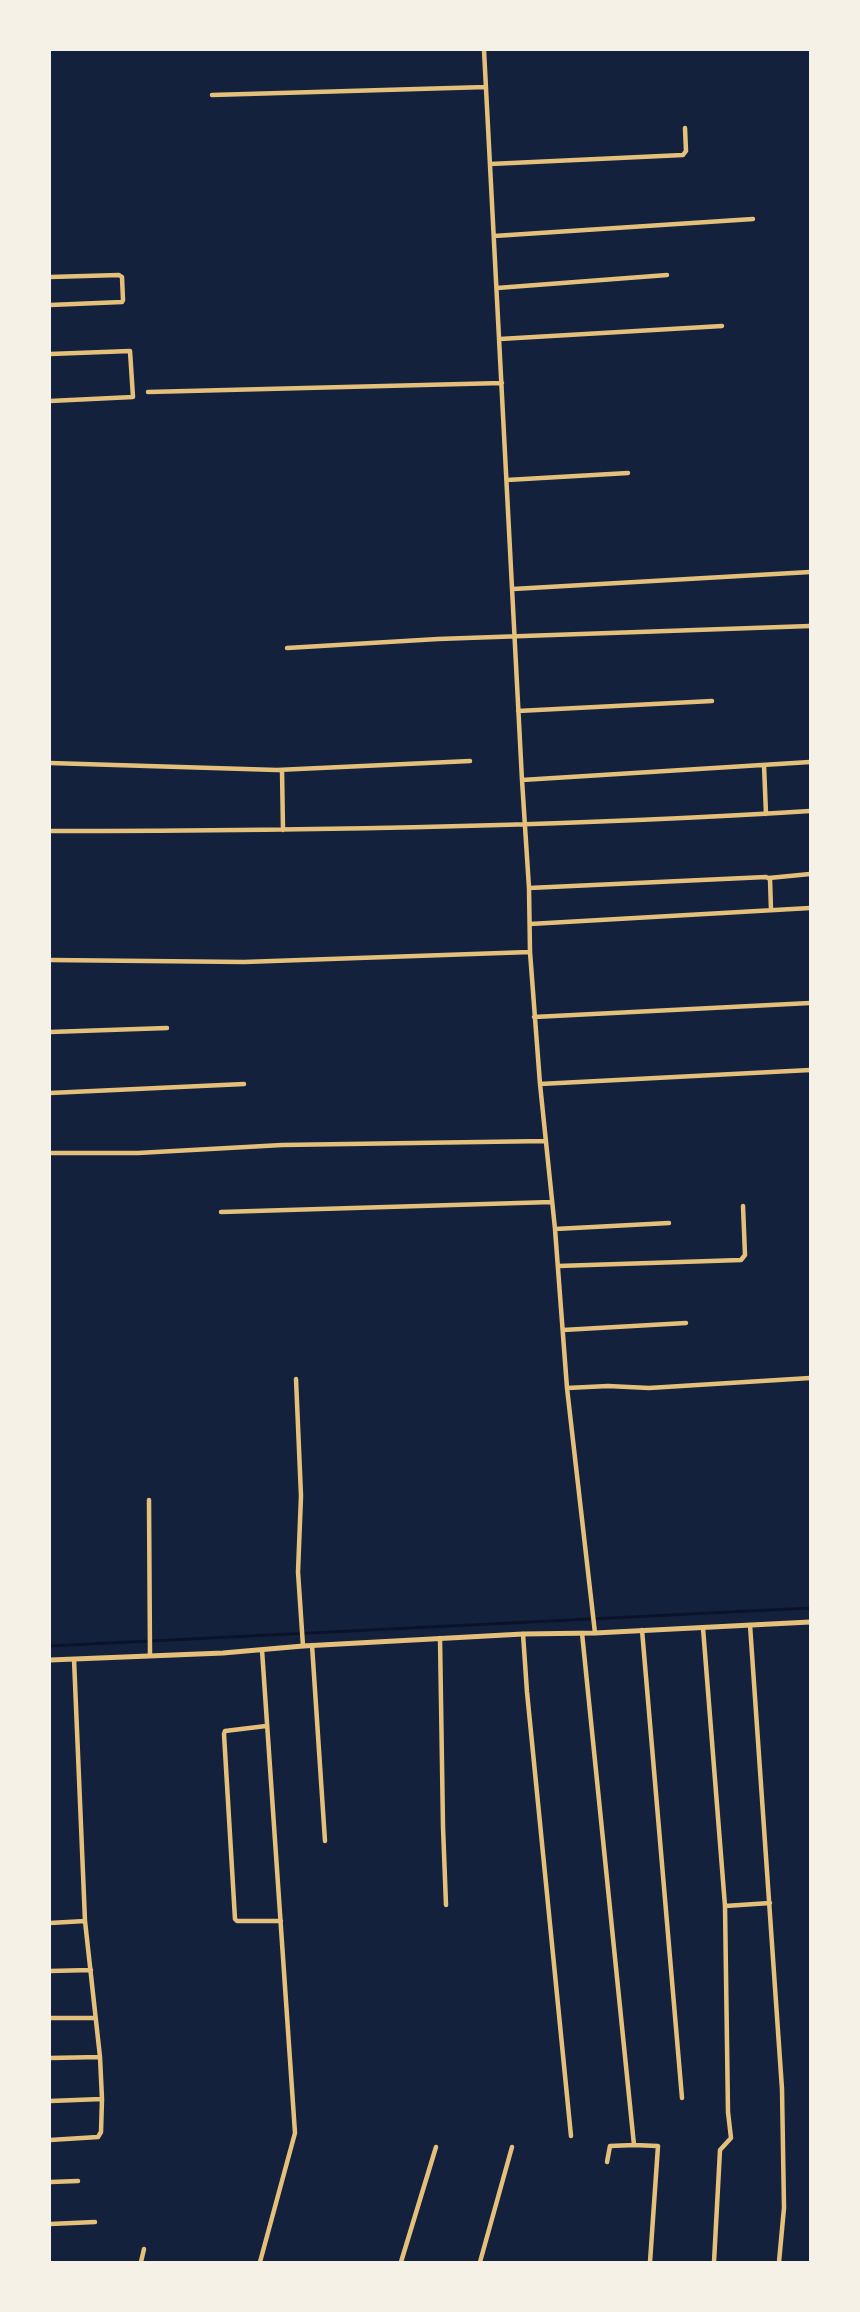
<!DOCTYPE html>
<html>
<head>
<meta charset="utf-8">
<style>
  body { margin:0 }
  #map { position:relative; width:860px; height:2312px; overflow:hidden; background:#14213d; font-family:"Space Grotesk",sans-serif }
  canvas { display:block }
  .frame { position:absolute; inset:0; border:51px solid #f6f1e7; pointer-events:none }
</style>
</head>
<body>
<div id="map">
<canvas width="860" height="2312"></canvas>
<div class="frame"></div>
</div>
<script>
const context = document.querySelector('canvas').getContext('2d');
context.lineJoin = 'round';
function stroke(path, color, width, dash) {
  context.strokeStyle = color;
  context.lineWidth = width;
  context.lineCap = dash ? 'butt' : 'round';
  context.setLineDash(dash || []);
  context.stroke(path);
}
stroke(new Path2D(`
  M 50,1646 L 810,1608`), '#0b132b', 3);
stroke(new Path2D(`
  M 484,50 L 522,780 L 529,888 L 530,952 L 540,1084 L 555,1229 L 567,1388 L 595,1633
  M 212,95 L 486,87
  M 490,164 L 683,155 L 686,151 L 685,128
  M 494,236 L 753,219
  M 50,277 L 119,275 L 122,277 L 123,300 L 122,302 L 50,305
  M 497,288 L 667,275
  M 500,339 L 722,326
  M 50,354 L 130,351 L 133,397 L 50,401
  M 148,392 L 502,383
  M 507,480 L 628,473
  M 513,589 L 810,572
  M 287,648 L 438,639 L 810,626
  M 518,711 L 712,701
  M 50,763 L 277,770 L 470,761
  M 764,765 L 766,814
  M 282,770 L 283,830
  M 522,780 L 810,762
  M 50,831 C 303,831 557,827 810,811
  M 769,878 L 810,874
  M 529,888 L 766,877 L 770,879 L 771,910
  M 530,924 L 810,908
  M 50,960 L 244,962 L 530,952
  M 534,1017 L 810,1003
  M 50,1032 L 167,1028
  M 540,1084 L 810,1070
  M 50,1093 L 244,1084
  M 50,1153 L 138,1153 L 282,1145 L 546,1141
  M 221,1212 L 552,1202
  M 555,1229 L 669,1223
  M 558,1266 L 741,1260 L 745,1255 L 743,1206
  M 563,1330 L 686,1323
  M 296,1379 L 301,1496 L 298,1572 L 303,1646
  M 567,1388 L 608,1386 L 649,1388 L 810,1378
  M 149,1500 L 150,1655
  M 750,1625 L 782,2089 L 784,2208 L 779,2262
  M 703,1628 L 725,1906 L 728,2112 L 731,2138 L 720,2150 L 714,2262
  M 642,1630 L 682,2098
  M 582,1633 L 634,2145 L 658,2146 L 650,2262
  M 523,1634 L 527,1692 L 571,2136
  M 440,1638 L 443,1827 L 446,1905
  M 312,1645 L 325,1841
  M 266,1726 L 225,1731 L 224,1734 L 235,1919 L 237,1921 L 281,1921
  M 725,1906 L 770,1903
  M 50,1923 L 85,1921
  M 50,1971 L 91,1970
  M 50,2018 L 95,2018
  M 50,2058 L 100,2057
  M 50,2101 L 102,2099
  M 50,2140 L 98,2137 L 101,2132 L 102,2099 L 100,2057 L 85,1921 L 74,1659
  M 607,2162 L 610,2146 L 634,2145
  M 50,2182 L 78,2181
  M 50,2224 L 95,2222
  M 141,2262 L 144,2249
  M 260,2262 L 295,2133 L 262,1650
  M 401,2262 L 436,2147
  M 480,2262 L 512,2147`), '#e5c07b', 4.5);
stroke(new Path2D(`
  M 50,1660 L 223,1653 L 303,1646 L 523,1634 L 595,1633 L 810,1622`), '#e5c07b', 5);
</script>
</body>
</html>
